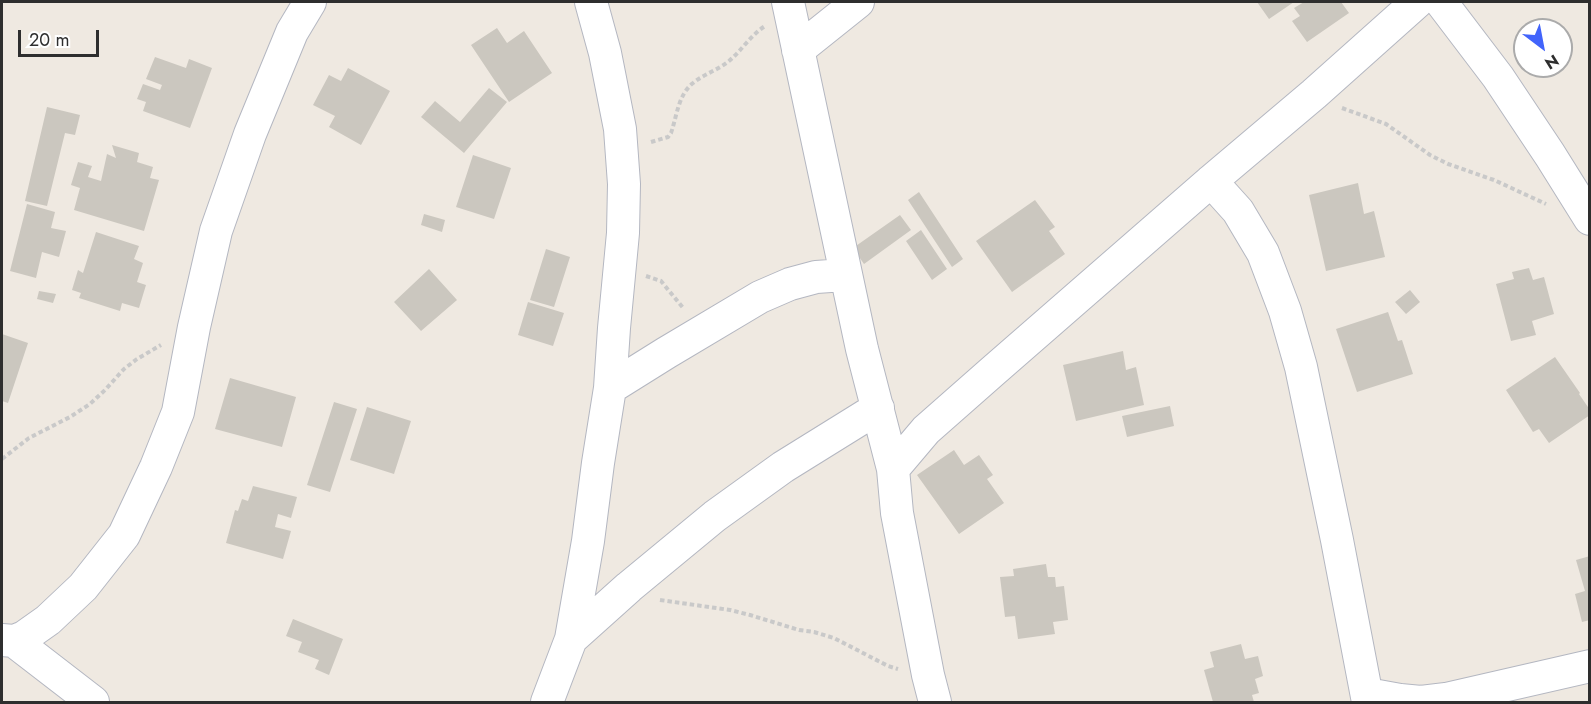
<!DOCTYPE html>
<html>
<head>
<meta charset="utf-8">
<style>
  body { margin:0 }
  #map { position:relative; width:1591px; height:704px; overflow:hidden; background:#efe9e1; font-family:Jost,sans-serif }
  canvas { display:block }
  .frame { position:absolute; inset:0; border:3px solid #2e2e2e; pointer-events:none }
  .north { position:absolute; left:1513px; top:18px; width:60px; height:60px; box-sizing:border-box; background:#fff; border:2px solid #ababab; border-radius:50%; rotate:148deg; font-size:16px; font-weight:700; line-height:24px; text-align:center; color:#2e2e2e }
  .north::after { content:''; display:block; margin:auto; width:21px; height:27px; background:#4264fb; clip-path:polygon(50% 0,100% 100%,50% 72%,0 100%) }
  .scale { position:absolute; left:18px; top:30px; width:81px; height:27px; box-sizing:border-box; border:3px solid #2e2e2e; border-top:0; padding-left:8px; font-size:18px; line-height:21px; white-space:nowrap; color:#2e2e2e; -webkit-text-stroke:4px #fff; paint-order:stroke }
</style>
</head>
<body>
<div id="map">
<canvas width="1591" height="704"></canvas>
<div class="frame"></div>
<div class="north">N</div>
<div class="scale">20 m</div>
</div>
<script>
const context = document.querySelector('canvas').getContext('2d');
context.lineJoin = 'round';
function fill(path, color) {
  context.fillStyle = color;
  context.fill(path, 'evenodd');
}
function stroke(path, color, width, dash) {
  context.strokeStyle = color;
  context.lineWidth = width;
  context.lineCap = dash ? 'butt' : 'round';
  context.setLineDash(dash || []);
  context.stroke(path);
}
fill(new Path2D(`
  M 1257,2 L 1294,2 L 1269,19 Z
  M 1304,2 L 1341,2 L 1349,13 L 1307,42 L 1292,21 L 1300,16 L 1294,8 Z
  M 497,28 L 507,43 L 524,31 L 552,73 L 509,102 L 471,45 Z
  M 155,57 L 186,68 L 189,59 L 212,68 L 190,128 L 143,111 L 146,102 L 137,99 L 143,84 L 160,90 L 162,85 L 146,79 Z
  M 348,68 L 390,91 L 361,145 L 329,127 L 335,116 L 313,105 L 329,75 L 341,81 Z
  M 489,88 L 507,102 L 464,153 L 421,117 L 435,101 L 460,122 Z
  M 47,107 L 80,115 L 75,135 L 65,133 L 47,206 L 25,201 Z
  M 112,145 L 139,153 L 137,162 L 153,167 L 150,178 L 159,180 L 144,231 L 74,210 L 80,188 L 71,185 L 78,162 L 92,166 L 88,177 L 101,181 L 107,154 L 116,158 Z
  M 473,155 L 511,168 L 494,219 L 456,207 Z
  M 1358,183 L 1364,214 L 1374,211 L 1385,257 L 1326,271 L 1309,195 Z
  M 919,192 L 963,259 L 952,267 L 908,200 Z
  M 1035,200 L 1055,227 L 1049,231 L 1065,254 L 1012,292 L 976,241 Z
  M 27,204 L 55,212 L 51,228 L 66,231 L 59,257 L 42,252 L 36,278 L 10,271 Z
  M 424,214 L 445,220 L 442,232 L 421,225 Z
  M 900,215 L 911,230 L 864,264 L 853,248 Z
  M 921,230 L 947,269 L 932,280 L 906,241 Z
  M 96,232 L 139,246 L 134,259 L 143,263 L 137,282 L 146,285 L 139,308 L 122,303 L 120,311 L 79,298 L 81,293 L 72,290 L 78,270 L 83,273 Z
  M 546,249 L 570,257 L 554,307 L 530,300 Z
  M 1529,268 L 1533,280 L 1544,277 L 1554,314 L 1532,321 L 1536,335 L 1511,341 L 1496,284 L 1514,279 L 1512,272 Z
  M 429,269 L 457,300 L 421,331 L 394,302 Z
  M 1410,290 L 1420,302 L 1406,314 L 1395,302 Z
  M 39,291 L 56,294 L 53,303 L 37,299 Z
  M 528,302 L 564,313 L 553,346 L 518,335 Z
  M 1388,312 L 1398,341 L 1402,340 L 1413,374 L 1357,392 L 1336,329 Z
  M 2,334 L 28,343 L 8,403 L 2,401 Z
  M 1123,351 L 1126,370 L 1136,367 L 1144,405 L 1076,421 L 1063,365 Z
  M 1555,357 L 1580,393 L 1579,394 L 1590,410 L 1590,415 L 1549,443 L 1539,429 L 1533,432 L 1506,390 Z
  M 230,378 L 296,397 L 282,447 L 215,429 Z
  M 334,402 L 357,409 L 330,492 L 307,485 Z
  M 1170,406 L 1174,426 L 1127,437 L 1122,416 Z
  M 367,407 L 411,421 L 394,474 L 350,460 Z
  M 954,450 L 964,465 L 979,455 L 993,475 L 987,479 L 1004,503 L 959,534 L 917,475 Z
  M 253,486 L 297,497 L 291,518 L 278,514 L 275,527 L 291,531 L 283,559 L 226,543 L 235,510 L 238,511 L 242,499 L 248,501 Z
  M 1590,556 L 1590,620 L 1582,622 L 1575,594 L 1585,591 L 1576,560 Z
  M 1046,564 L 1048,577 L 1055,577 L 1056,587 L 1064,586 L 1068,620 L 1053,622 L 1055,634 L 1018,639 L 1015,616 L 1005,617 L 1000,577 L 1014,576 L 1013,569 Z
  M 293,619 L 343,639 L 329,675 L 315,669 L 319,660 L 298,652 L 302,642 L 286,636 Z
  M 1241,644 L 1245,659 L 1258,656 L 1263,676 L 1255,679 L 1259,693 L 1252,695 L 1254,702 L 1213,702 L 1204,670 L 1214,667 L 1210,652 Z`), '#cbc7bf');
const street = new Path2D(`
  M 788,2 L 862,349 L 893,469
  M 1441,2 L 1498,77 L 1550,155 L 1590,219
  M 798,50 L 858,2
  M 1211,181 L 1238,211 L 1263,253 L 1285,311 L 1301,367 L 1337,540 L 1368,702
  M 610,388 L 666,353 L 760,297 L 790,284 L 816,277 L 845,275
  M 571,639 L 629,587 L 715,516 L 783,467 L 878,408
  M 2,640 L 14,641 L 24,637 L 48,620 L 83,587 L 124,535 L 156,467 L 178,412 L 194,327 L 216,231 L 250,134 L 292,32 L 310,2
  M 14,641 L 93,702
  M 1367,694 L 1400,700 L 1421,702 L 1446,699 L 1590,666
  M 547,702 L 571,639 L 588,541 L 598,463 L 610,388 L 614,328 L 623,233 L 624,184 L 620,129 L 605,53 L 591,2
  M 935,702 L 928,675 L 897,513 L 893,469 L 926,430 L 993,371 L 1211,181 L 1314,94 L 1417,2`);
stroke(street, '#b4b7c1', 34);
stroke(new Path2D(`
  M 1342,108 L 1386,124 L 1430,155 L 1448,164 L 1494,180 L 1546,204
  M 651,142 L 668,137 L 671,133 C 677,116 678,95 693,83 C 704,74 718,70 729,61 C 742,50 751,35 765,26
  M 646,276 L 661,281 L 684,309
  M 2,459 L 29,438 L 70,417 L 90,404 L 105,390 L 124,369 L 137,359 L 161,345
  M 660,600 L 730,610 L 750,615 L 799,630 L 814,632 L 834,638 L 888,666 L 898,669`), '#c9c9c9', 4, [4.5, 3]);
stroke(street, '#fff', 32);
</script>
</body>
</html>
